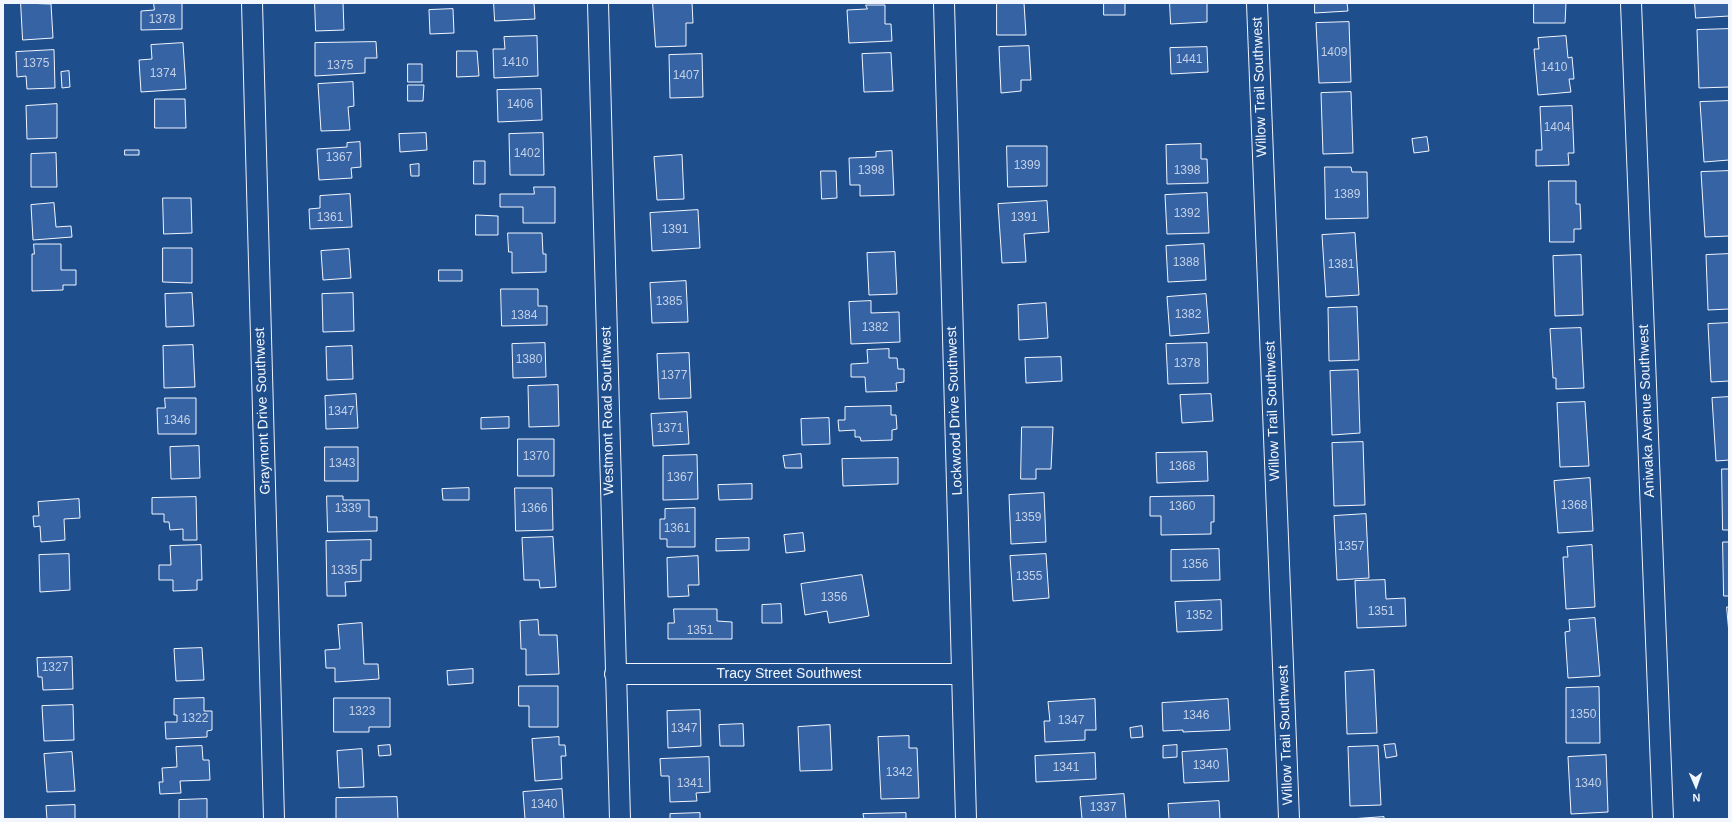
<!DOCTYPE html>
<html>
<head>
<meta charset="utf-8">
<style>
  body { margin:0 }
  #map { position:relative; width:1732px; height:822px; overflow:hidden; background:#1f4e8c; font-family:Helvetica,sans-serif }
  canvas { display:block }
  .frame { position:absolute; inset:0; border:4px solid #f2f6ff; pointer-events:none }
  .north { position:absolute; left:1676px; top:766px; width:40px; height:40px; -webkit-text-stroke:3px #1f4e8c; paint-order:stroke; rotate:178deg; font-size:11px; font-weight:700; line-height:16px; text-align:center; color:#f2f6ff }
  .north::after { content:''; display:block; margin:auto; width:14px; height:18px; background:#f2f6ff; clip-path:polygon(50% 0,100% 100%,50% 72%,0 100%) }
</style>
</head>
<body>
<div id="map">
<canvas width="1732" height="822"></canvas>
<div class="frame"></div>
<div class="north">N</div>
</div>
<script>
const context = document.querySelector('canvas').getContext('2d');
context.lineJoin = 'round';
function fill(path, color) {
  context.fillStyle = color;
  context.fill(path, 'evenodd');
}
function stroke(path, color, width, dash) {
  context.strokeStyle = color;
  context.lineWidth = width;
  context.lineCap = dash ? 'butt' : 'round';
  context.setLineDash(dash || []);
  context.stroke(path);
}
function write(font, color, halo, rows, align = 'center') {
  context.font = font + ' Helvetica,sans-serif';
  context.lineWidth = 3;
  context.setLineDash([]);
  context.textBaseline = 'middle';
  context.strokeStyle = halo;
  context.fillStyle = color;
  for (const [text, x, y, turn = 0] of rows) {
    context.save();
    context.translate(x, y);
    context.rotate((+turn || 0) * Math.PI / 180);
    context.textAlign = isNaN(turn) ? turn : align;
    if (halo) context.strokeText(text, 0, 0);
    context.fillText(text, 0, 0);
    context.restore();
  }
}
const building = new Path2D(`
  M 21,3 L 51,4 L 53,38 L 23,40 Z
  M 154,3 L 182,3 L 182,29 L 141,30 L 141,11 L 154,10 Z
  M 315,3 L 343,3 L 344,30 L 316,31 Z
  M 494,3 L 534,3 L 535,19 L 495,21 Z
  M 653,3 L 692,3 L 693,23 L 686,23 L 686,46 L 656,47 Z
  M 997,3 L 1024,3 L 1026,35 L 997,35 Z
  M 1104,3 L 1125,3 L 1125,15 L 1104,15 Z
  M 1170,3 L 1207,3 L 1207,22 L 1171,24 Z
  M 1315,3 L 1347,3 L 1348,11 L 1315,13 Z
  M 1534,3 L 1566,3 L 1565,23 L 1534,23 Z
  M 1695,3 L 1729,3 L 1729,16 L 1696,18 Z
  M 866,5 L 885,5 L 885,24 L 891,24 L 892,41 L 849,43 L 847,10 L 867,9 Z
  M 453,9 L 454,33 L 430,34 L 429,10 Z
  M 1349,22 L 1351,82 L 1319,83 L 1316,23 Z
  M 1729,29 L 1729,87 L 1699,88 L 1697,30 Z
  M 537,36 L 538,76 L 494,78 L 493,49 L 505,49 L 504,37 Z
  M 1566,36 L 1568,58 L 1572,57 L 1574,79 L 1569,79 L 1571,92 L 1538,95 L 1534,49 L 1539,49 L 1538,38 Z
  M 376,42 L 377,58 L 365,58 L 365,73 L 315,76 L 315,43 Z
  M 183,43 L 186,89 L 141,92 L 139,60 L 152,59 L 151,45 Z
  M 1029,46 L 1031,80 L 1021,80 L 1021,91 L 1001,93 L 999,47 Z
  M 1207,47 L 1208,72 L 1171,74 L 1170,48 Z
  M 54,50 L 55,88 L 27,89 L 26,76 L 17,77 L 16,52 Z
  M 457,51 L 477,51 L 479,76 L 457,77 Z
  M 891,53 L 893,91 L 864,92 L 862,54 Z
  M 702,54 L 703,97 L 670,98 L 669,55 Z
  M 408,64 L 422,64 L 422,82 L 408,82 Z
  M 69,71 L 70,87 L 62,88 L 61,72 Z
  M 353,82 L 354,106 L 348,107 L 350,130 L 321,131 L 318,84 Z
  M 408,85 L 424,85 L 423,101 L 408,101 Z
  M 541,89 L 542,120 L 498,122 L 497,90 Z
  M 1351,92 L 1353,153 L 1323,154 L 1321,93 Z
  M 155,99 L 185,99 L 186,128 L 155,128 Z
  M 1729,101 L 1729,160 L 1704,162 L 1700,102 Z
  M 57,104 L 57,138 L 27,139 L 26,106 Z
  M 1572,106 L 1574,153 L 1568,153 L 1569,165 L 1536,166 L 1536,150 L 1542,150 L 1540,107 Z
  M 426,133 L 427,150 L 400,152 L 399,134 Z
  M 543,133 L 544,175 L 510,175 L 509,134 Z
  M 1427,137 L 1429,151 L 1414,153 L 1412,139 Z
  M 360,142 L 361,167 L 351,168 L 352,178 L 319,180 L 317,149 L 347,147 L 347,143 Z
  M 1201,144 L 1201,159 L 1207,159 L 1208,183 L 1167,184 L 1166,145 Z
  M 1007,146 L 1047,146 L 1047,186 L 1008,187 Z
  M 125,150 L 139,150 L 139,155 L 125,155 Z
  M 892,151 L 894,195 L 860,196 L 860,185 L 850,185 L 849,158 L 876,157 L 876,152 Z
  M 56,153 L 57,187 L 31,187 L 31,154 Z
  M 682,155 L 684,199 L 657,200 L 654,157 Z
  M 474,161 L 485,161 L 485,184 L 474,184 Z
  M 419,164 L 419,176 L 411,176 L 410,165 Z
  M 1325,167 L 1351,167 L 1352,172 L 1367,172 L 1368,218 L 1326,219 Z
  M 821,171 L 836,171 L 837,198 L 822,199 Z
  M 1729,171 L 1729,236 L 1705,237 L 1701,172 Z
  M 1549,181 L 1576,181 L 1576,204 L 1580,204 L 1581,229 L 1574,229 L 1574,242 L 1550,242 Z
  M 534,187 L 555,187 L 555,223 L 523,223 L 523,207 L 500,207 L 500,194 L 534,194 Z
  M 1207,193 L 1209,233 L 1167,234 L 1165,195 Z
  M 350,194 L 352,227 L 310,229 L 309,209 L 320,208 L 320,196 Z
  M 163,198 L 191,198 L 192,233 L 164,234 Z
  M 1047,201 L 1049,232 L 1024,234 L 1026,262 L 1002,263 L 998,204 Z
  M 54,203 L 56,227 L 71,226 L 72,237 L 33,240 L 31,205 Z
  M 698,210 L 700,248 L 652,251 L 650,213 Z
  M 476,215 L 498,216 L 498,235 L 476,235 Z
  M 508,233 L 542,233 L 543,254 L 546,254 L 546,272 L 512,273 L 512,252 L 509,252 Z
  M 1355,233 L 1359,295 L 1326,297 L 1322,235 Z
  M 34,244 L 61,244 L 61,270 L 76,270 L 76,285 L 63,285 L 63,290 L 32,291 L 32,254 L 34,254 Z
  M 1204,244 L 1206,280 L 1168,282 L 1166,246 Z
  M 163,248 L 192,248 L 192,283 L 163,282 Z
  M 349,249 L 351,278 L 323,280 L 321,251 Z
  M 895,252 L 897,294 L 869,295 L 867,253 Z
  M 1729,254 L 1729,309 L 1708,310 L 1706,255 Z
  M 1581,255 L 1583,315 L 1555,316 L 1553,256 Z
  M 439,270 L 462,270 L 462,281 L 439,281 Z
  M 686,281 L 688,322 L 652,323 L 650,283 Z
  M 501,289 L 538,289 L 538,306 L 547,306 L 547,325 L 502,326 Z
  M 192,293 L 194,326 L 166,327 L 165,294 Z
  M 353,293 L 354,331 L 323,332 L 322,294 Z
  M 1206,294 L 1209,333 L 1170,336 L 1167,297 Z
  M 871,301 L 871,313 L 899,312 L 900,342 L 851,344 L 849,302 Z
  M 1046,303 L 1048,338 L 1019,340 L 1018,305 Z
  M 1357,307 L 1359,360 L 1329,361 L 1328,308 Z
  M 1729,323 L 1729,381 L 1711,382 L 1708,324 Z
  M 1581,328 L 1584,388 L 1556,389 L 1556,378 L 1553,378 L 1550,329 Z
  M 545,343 L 546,377 L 513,378 L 512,344 Z
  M 1207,343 L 1208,383 L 1168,384 L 1166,344 Z
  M 193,345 L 195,387 L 164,388 L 163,346 Z
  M 352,346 L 353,379 L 327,380 L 326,347 Z
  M 889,349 L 889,358 L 897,358 L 898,369 L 904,369 L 904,382 L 896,383 L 897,391 L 866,392 L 865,377 L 851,377 L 851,364 L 868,363 L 867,350 Z
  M 689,353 L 691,398 L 659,399 L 657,354 Z
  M 1061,357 L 1062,381 L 1026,383 L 1025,358 Z
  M 1358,370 L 1360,433 L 1332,435 L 1330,371 Z
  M 558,385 L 559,426 L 529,427 L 528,386 Z
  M 356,394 L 358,428 L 326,429 L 325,396 Z
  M 1211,394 L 1213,421 L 1182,423 L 1180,395 Z
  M 1729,397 L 1729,460 L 1716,461 L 1712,398 Z
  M 165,398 L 196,398 L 196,434 L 158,434 L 157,408 L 165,408 Z
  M 1585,402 L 1589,466 L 1560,467 L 1557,403 Z
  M 891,406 L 891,415 L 896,415 L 897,429 L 892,430 L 892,440 L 861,441 L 860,437 L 855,437 L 855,430 L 839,431 L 838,420 L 845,420 L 845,407 Z
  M 687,412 L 689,444 L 653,446 L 651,414 Z
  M 509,417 L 509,428 L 481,429 L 481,418 Z
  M 829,418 L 830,444 L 802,445 L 801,419 Z
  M 1022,427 L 1053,427 L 1051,469 L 1036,469 L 1036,479 L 1021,479 Z
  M 518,439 L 554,439 L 554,476 L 518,476 Z
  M 1363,442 L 1365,505 L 1334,506 L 1332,443 Z
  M 199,446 L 200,478 L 171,479 L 170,447 Z
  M 325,447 L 358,447 L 358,481 L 325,481 Z
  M 1207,452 L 1208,481 L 1157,483 L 1156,453 Z
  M 801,454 L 802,468 L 785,468 L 783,456 Z
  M 697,455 L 698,499 L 663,500 L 663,456 Z
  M 898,458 L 898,484 L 843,486 L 842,459 Z
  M 1722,469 L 1729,469 L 1729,530 L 1723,530 Z
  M 1590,478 L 1593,531 L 1558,533 L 1554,481 Z
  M 752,484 L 752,499 L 719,500 L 718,485 Z
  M 469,488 L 469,500 L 443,500 L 442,489 Z
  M 515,488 L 552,488 L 553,530 L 516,531 Z
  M 1044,493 L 1046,542 L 1011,544 L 1009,495 Z
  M 327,496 L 343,496 L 343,500 L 369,500 L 369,517 L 377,517 L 377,531 L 328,532 Z
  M 1214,496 L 1214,522 L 1211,522 L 1211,534 L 1161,535 L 1161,516 L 1150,516 L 1150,497 Z
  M 196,497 L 197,540 L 183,540 L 183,529 L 170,530 L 169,522 L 164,522 L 164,514 L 152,514 L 152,498 Z
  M 79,499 L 80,518 L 64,519 L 65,540 L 41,542 L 40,526 L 34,527 L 33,516 L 39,516 L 38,502 Z
  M 695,508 L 695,547 L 667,547 L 667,539 L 660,539 L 660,519 L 665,519 L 665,509 Z
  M 1366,514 L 1369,578 L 1337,580 L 1334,516 Z
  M 803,533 L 805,551 L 786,553 L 784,535 Z
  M 553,537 L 556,587 L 540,588 L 539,580 L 524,580 L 522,538 Z
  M 749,538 L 749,550 L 716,551 L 716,539 Z
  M 371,540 L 371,560 L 361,560 L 361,581 L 345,582 L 346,596 L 327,596 L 326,541 Z
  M 1723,542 L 1729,542 L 1729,596 L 1724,596 Z
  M 201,545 L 202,580 L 197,580 L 197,590 L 173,591 L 173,580 L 159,580 L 159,565 L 171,565 L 170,546 Z
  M 1592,545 L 1595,607 L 1566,609 L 1563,557 L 1568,557 L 1567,547 Z
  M 1219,549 L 1220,580 L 1171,581 L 1171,550 Z
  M 69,554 L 70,590 L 40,592 L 39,555 Z
  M 1046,554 L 1049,598 L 1013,601 L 1010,556 Z
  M 698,556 L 699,585 L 688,585 L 689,596 L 668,597 L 667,558 Z
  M 862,575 L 869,616 L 829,623 L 827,611 L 805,615 L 801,584 Z
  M 1385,580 L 1386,599 L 1405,598 L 1406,626 L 1357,628 L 1355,581 Z
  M 1221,600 L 1222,630 L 1177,632 L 1175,602 Z
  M 781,604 L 782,623 L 762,623 L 762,605 Z
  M 1727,607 L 1729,607 L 1729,633 Z
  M 674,609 L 717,609 L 717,621 L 732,622 L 732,639 L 668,639 L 668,623 L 674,623 Z
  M 1595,618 L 1600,676 L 1568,678 L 1565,632 L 1570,631 L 1569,620 Z
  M 538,620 L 539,635 L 557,635 L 559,674 L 526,675 L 526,649 L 521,649 L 520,621 Z
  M 362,623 L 364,664 L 378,664 L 379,679 L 335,682 L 335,668 L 326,668 L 325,650 L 340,649 L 338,625 Z
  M 202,648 L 204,680 L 176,681 L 174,649 Z
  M 72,657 L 73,689 L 43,690 L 42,677 L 38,677 L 37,658 Z
  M 473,669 L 473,683 L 448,685 L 447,671 Z
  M 1374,670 L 1377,733 L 1347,734 L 1345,672 Z
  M 519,686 L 558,686 L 558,727 L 529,727 L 529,706 L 519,706 Z
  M 1599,687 L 1600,743 L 1566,743 L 1566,688 Z
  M 204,698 L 204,711 L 212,711 L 212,730 L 207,731 L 207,737 L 166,739 L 165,722 L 177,722 L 177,715 L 174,715 L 174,699 Z
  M 334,698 L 390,698 L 390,727 L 369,727 L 369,732 L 334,732 Z
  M 1095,699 L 1096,730 L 1085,730 L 1085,740 L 1045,742 L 1044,721 L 1050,721 L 1048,702 Z
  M 1228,699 L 1230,730 L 1183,732 L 1183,730 L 1163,731 L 1162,703 Z
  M 73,705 L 74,740 L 44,741 L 42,706 Z
  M 700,710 L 701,746 L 668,748 L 667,711 Z
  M 743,724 L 744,746 L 720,746 L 719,725 Z
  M 830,725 L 832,770 L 800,771 L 798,727 Z
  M 1142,726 L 1143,737 L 1131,738 L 1130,728 Z
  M 909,736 L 909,748 L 917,748 L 919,798 L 881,799 L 878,737 Z
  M 559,737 L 559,745 L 565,745 L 566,756 L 561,756 L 562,779 L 535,781 L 532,739 Z
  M 1395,744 L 1397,756 L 1386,758 L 1384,745 Z
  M 390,745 L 391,755 L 379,756 L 378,746 Z
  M 1177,745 L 1177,757 L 1163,758 L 1163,746 Z
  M 202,746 L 203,760 L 209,760 L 210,780 L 180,781 L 181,793 L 160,794 L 159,782 L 163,782 L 162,768 L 177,767 L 176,747 Z
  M 1378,746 L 1381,805 L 1350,806 L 1348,747 Z
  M 362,749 L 364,787 L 339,788 L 337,751 Z
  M 1227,749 L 1229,781 L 1184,783 L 1182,752 Z
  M 72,752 L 75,791 L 47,792 L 44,754 Z
  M 1095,753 L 1096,779 L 1036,782 L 1035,756 Z
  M 1606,755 L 1608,812 L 1571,814 L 1568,757 Z
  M 709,757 L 710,792 L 696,793 L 697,801 L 670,802 L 669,776 L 661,776 L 660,759 Z
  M 562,789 L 564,819 L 525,819 L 523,792 Z
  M 1124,794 L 1126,819 L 1082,819 L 1080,797 Z
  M 397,797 L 398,819 L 336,819 L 336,798 Z
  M 207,799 L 207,819 L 179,819 L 179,800 Z
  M 1219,801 L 1220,819 L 1169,819 L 1168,804 Z
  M 75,805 L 75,819 L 47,819 L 46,806 Z
  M 700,813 L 700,819 L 670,819 L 670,814 Z
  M 906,813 L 906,819 L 864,819 L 863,814 Z
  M 1384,817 L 1384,819 L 1350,819 Z`);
fill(building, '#3563a3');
stroke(building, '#f2f6ff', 1);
const minor = new Path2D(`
  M 252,3 L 274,819
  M 598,3 L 620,819
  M 944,3 L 966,819
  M 1257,3 L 1289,819
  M 1631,3 L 1663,819
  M 615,674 L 962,674`);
stroke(minor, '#f2f6ff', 22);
stroke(minor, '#1f4e8c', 20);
write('12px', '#c3d1e8', null, [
  ["1378",162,20],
  ["1409",1334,53],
  ["1441",1189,60],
  ["1410",515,63],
  ["1375",36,64],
  ["1375",340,66],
  ["1410",1554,68],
  ["1374",163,74],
  ["1407",686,76],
  ["1406",520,105],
  ["1404",1557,128],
  ["1402",527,154],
  ["1367",339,158],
  ["1399",1027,166],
  ["1398",871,171],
  ["1398",1187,171],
  ["1389",1347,195],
  ["1392",1187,214],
  ["1361",330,218],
  ["1391",1024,218],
  ["1391",675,230],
  ["1388",1186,263],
  ["1381",1341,265],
  ["1385",669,302],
  ["1382",1188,315],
  ["1384",524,316],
  ["1382",875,328],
  ["1380",529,360],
  ["1378",1187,364],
  ["1377",674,376],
  ["1347",341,412],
  ["1346",177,421],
  ["1371",670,429],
  ["1370",536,457],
  ["1343",342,464],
  ["1368",1182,467],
  ["1367",680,478],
  ["1368",1574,506],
  ["1360",1182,507],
  ["1339",348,509],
  ["1366",534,509],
  ["1359",1028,518],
  ["1361",677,529],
  ["1357",1351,547],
  ["1356",1195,565],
  ["1335",344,571],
  ["1355",1029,577],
  ["1356",834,598],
  ["1351",1381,612],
  ["1352",1199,616],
  ["1351",700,631],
  ["1327",55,668],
  ["1323",362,712],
  ["1350",1583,715],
  ["1346",1196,716],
  ["1322",195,719],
  ["1347",1071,721],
  ["1347",684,729],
  ["1340",1206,766],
  ["1341",1066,768],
  ["1342",899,773],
  ["1341",690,784],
  ["1340",1588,784],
  ["1340",544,805],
  ["1337",1103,808]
]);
write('14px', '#f2f6ff', '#1f4e8c', [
  ["Willow Trail Southwest",1260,87,-92],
  ["Graymont Drive Southwest",263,411,-92],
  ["Westmont Road Southwest",608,411,-91],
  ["Lockwood Drive Southwest",955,411,-92],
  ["Willow Trail Southwest",1273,411,-92],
  ["Aniwaka Avenue Southwest",1647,411,-92],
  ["Tracy Street Southwest",789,674],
  ["Willow Trail Southwest",1286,735,-92]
]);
</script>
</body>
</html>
